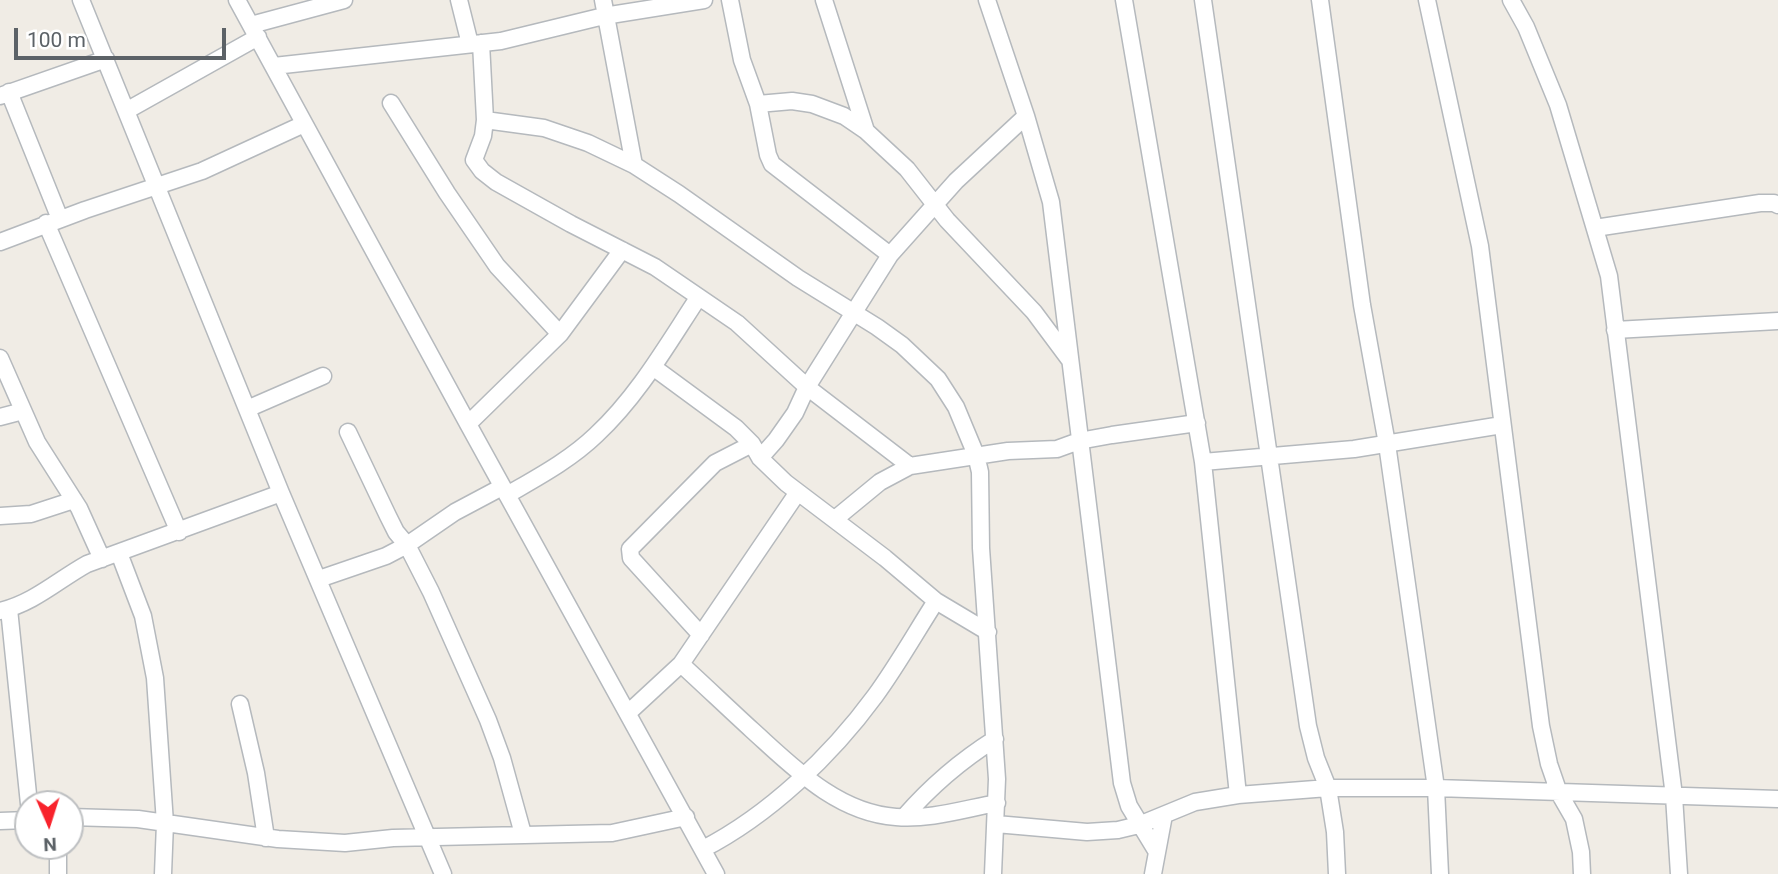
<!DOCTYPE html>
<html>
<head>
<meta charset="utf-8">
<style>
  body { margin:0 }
  #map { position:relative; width:1778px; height:874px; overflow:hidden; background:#f0ece5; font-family:Roboto,sans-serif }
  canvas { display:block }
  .north { position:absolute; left:14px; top:790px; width:70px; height:70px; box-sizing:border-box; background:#fff; border:2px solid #bec0c2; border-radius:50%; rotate:177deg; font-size:19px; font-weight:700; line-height:28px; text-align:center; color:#5c6267 }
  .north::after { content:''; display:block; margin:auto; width:24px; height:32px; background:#f8232c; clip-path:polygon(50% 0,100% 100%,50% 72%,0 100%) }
  .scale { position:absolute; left:14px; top:28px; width:212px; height:32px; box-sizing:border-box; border:4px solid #5c6267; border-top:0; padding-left:9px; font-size:21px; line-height:24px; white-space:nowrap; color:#5c6267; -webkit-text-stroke:5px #fff; paint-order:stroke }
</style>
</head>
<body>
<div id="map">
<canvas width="1778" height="874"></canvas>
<div class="north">N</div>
<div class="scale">100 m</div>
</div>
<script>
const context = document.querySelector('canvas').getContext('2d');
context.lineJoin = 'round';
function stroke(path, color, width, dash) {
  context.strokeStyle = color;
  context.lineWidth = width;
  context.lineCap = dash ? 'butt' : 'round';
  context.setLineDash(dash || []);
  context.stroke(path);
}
const minor = new Path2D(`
  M 81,0 L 281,493 L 443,874
  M 237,0 L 468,424 L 716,874
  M 459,0 L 470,44
  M 603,0 L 634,165
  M 730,0 L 742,60 L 758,104 L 768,155 L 772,164 L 890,255
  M 824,0 L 866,131
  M 987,0 L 1026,116 L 1051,202 L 1122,783 L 1129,806 L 1157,852
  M 1124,0 L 1203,462 L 1238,795
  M 1203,0 L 1308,726 L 1316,758 L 1328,788 L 1335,832 L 1337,874
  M 1320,0 L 1362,305 L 1387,444 L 1436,788 L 1440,874
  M 1427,0 L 1480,246 L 1541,726 L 1549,764 L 1559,793 L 1574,819 L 1581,852 L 1582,874
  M 1511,0 L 1526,27 L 1558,105 L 1609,276 L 1674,796 L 1679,874
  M 251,25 L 344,0
  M 481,43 L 485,120 L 483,136 L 474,160 L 482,171 L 496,182 L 571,224 L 655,267 L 737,323 L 807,387 L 910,466
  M 274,66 L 501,41 L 604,16 L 704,0
  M 9,92 L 60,219
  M 0,96 L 106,59
  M 391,103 L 447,193 L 497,266 L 560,334
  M 758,104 L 792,101 L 812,104 L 844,116 L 866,131 L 907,169 L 947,220 L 1034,312 L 1069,359
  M 126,111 L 258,37
  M 485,120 L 544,128 L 588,143 L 634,165 L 679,194 L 798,278 L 877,327 L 902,345 L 938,379 L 956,407 L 976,455 L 980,472 L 981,548 L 997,779 L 993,874
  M 46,223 L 179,532
  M 1595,228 L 1760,203 L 1774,203 L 1778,205
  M 0,242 L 85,210 L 202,171 L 304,124
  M 1615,330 L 1778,321
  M 0,358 L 37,442 L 79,508 L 102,559
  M 653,367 L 736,428 L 752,444 L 760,458 L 786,483 L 885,558 L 936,601 L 988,632
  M 247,409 L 323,376
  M 0,417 L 23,411
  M 468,424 L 560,334 L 622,250
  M 348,432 L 388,516 L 396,532 L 407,545 L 431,592 L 488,720 L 502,758 L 523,834
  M 760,458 L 776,440 L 795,413 L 807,387 L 890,255 L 956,181 L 1026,116
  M 1203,462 L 1354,449 L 1502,425
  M 507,495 C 538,477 570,460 596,435 C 638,396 667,345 698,298
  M 0,516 L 31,514 L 74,500
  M 835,519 L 880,482 L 910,466 L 1008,451 L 1057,449 L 1079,441 L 1112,435 L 1197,423
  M 119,553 L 143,616 L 155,678 L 165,823 L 163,874
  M 319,579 L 386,556 L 407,545 L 455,512 L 502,487
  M 9,609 L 29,804
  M 0,611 C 34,603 58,580 87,564 L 281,493
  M 701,635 L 631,558 L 630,549 L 715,463 L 752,444
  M 681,664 C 705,686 728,708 752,730 C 793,767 837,813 896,817 C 929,820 964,809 997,803
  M 240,704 L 256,773 L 266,838
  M 628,713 L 681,664 L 798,492
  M 70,817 L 138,819 L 278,839 L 345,843 L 393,838 L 612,833 L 686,817
  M 904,817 C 931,786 960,761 995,739
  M 0,821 L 28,820
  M 996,824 L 1087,832 L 1118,830 L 1139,825 L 1195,802 L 1238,795 L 1328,788 L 1436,788 L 1778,799
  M 58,846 L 58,874
  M 703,849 C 769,815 831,756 875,696 C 897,666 916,632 936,601
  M 1153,874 L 1164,815`);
stroke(minor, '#b5b9bd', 19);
stroke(minor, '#fff', 16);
</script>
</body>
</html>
